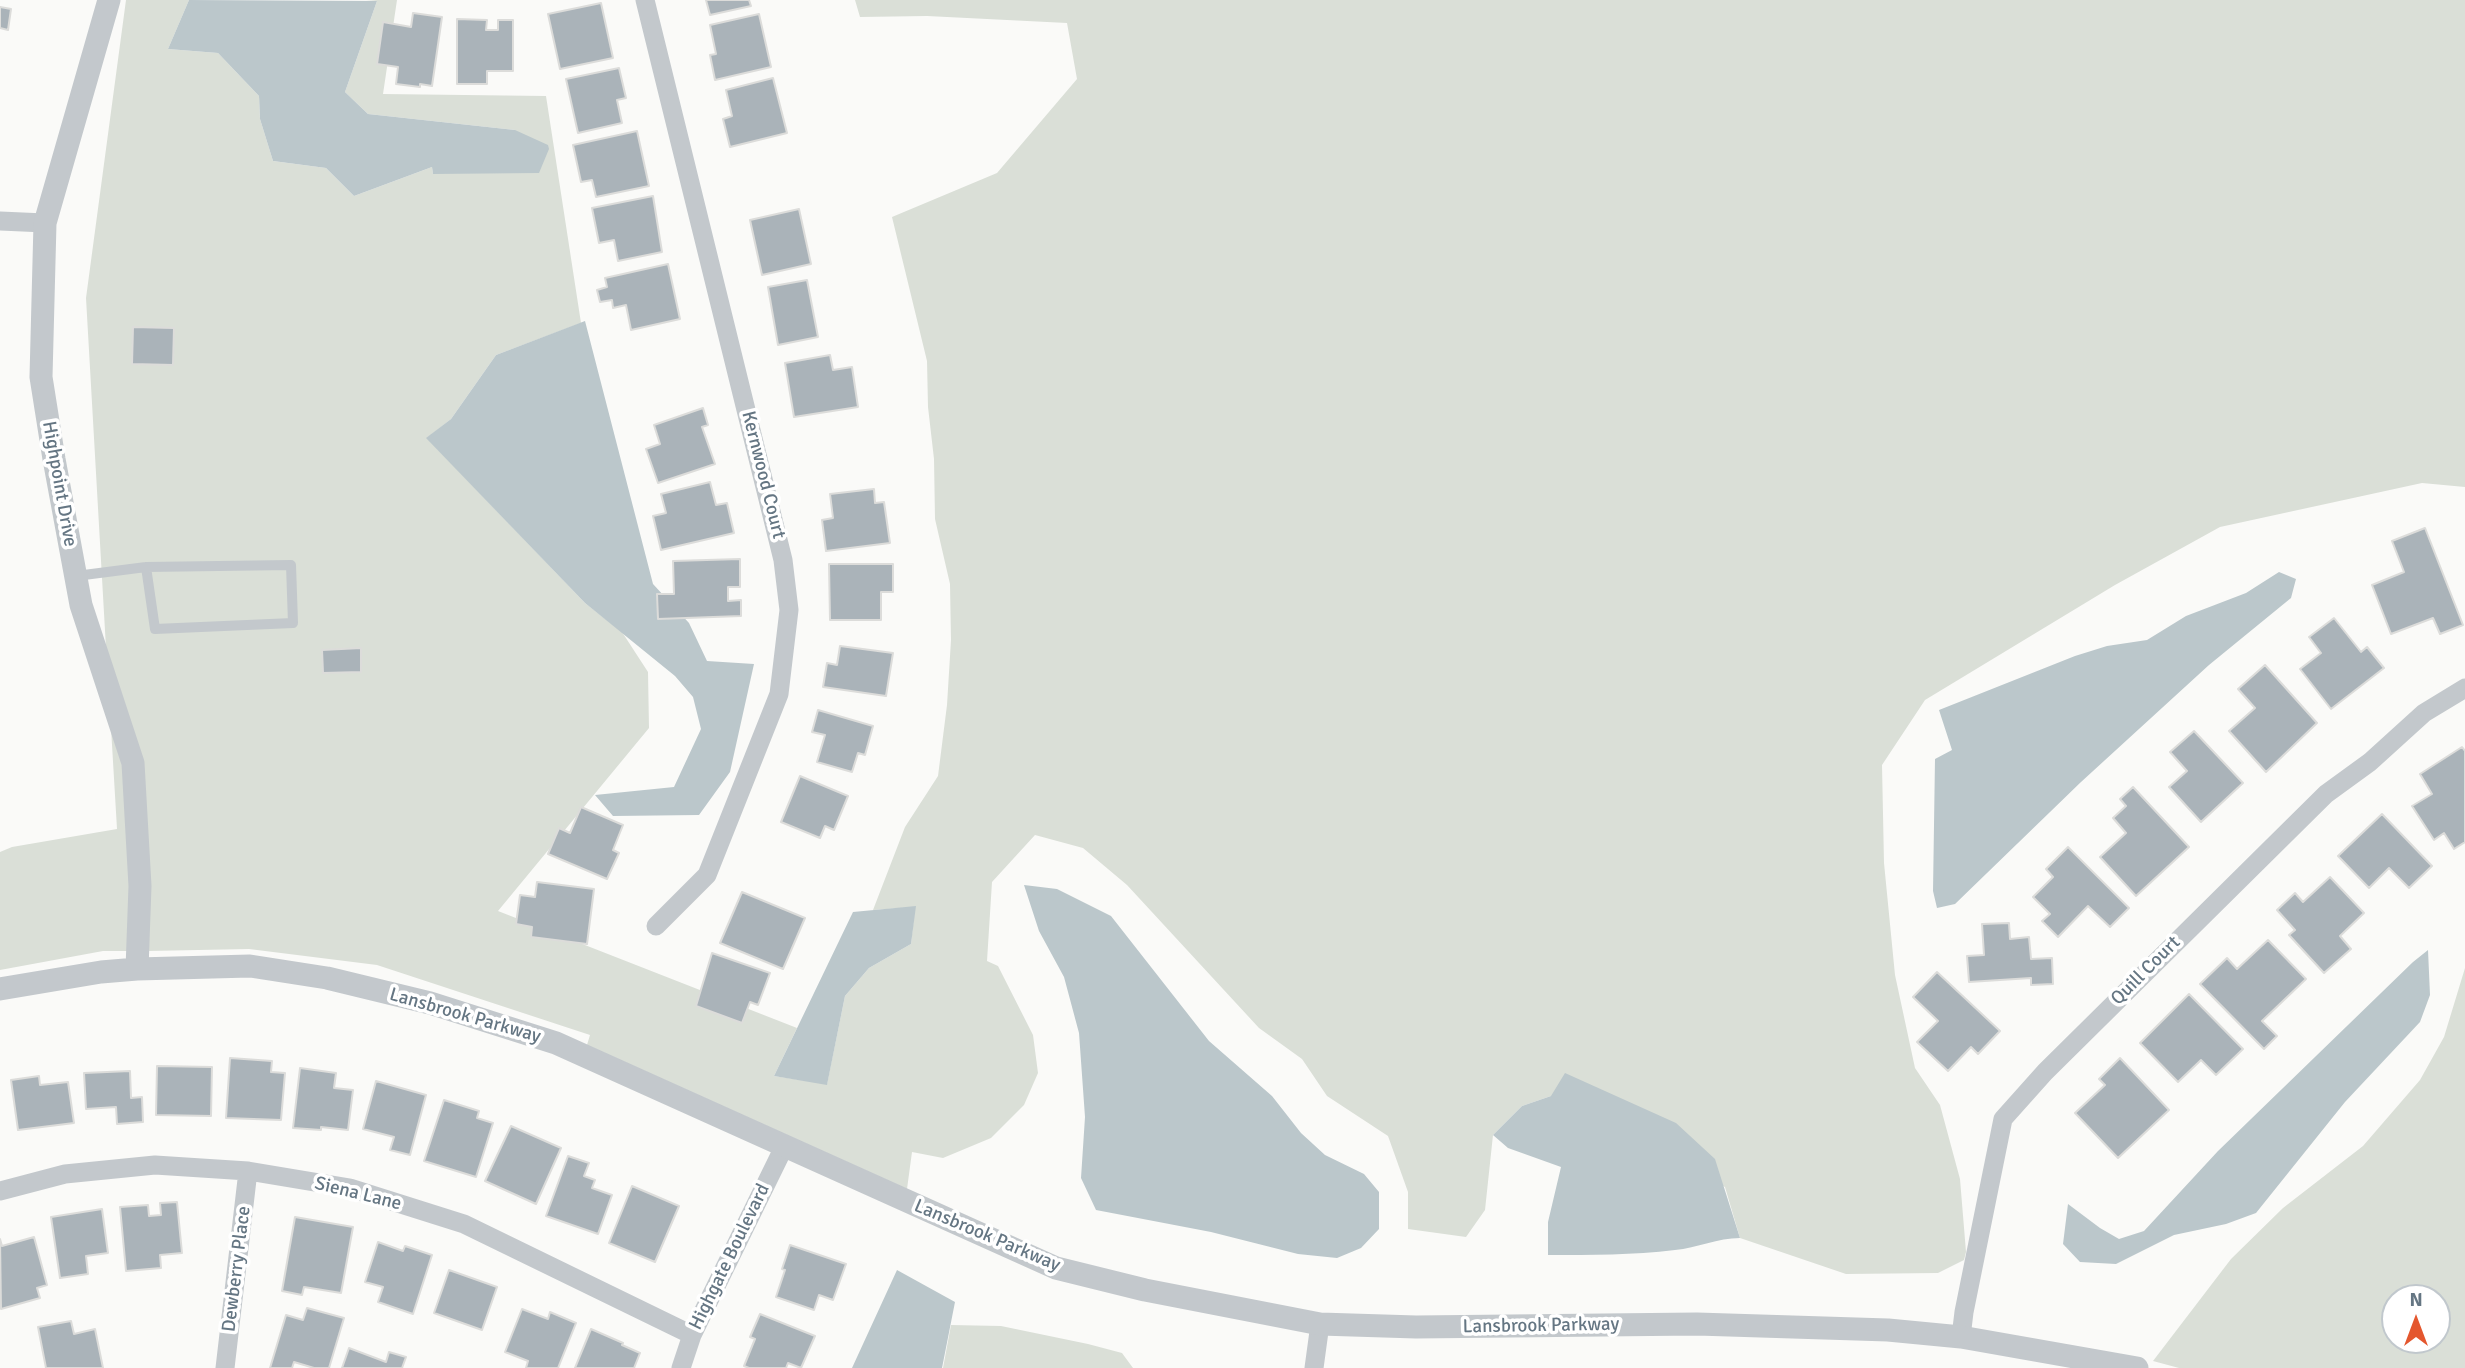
<!DOCTYPE html>
<html>
<head>
<meta charset="utf-8">
<style>
  body { margin:0 }
  #map { position:relative; width:2465px; height:1368px; overflow:hidden; background:#fafaf8; font-family:Signika,sans-serif }
  canvas { display:block }
  .north { position:absolute; left:2381px; top:1284px; width:70px; height:70px; box-sizing:border-box; background:#fff; border:2px solid #c1c8cd; border-radius:50%; rotate:0deg; font-size:19px; font-weight:700; line-height:28px; text-align:center; color:#657683 }
  .north::after { content:''; display:block; margin:auto; width:24px; height:32px; background:#e4572e; clip-path:polygon(50% 0,100% 100%,50% 72%,0 100%) }
</style>
</head>
<body>
<div id="map">
<canvas width="2465" height="1368"></canvas>
<div class="north">N</div>
</div>
<script>
const context = document.querySelector('canvas').getContext('2d');
context.lineJoin = 'round';
function fill(path, color) {
  context.fillStyle = color;
  context.fill(path, 'evenodd');
}
function stroke(path, color, width, dash) {
  context.strokeStyle = color;
  context.lineWidth = width;
  context.lineCap = dash ? 'butt' : 'round';
  context.setLineDash(dash || []);
  context.stroke(path);
}
function write(font, color, halo, rows, align = 'center') {
  context.font = font + ' Signika,sans-serif';
  context.lineWidth = 7;
  context.setLineDash([]);
  context.textBaseline = 'middle';
  context.strokeStyle = halo;
  context.fillStyle = color;
  for (const [text, x, y, turn = 0] of rows) {
    context.save();
    context.translate(x, y);
    context.rotate((+turn || 0) * Math.PI / 180);
    context.textAlign = isNaN(turn) ? turn : align;
    if (halo) context.strokeText(text, 0, 0);
    context.fillText(text, 0, 0);
    context.restore();
  }
}
fill(new Path2D(`
  M 126,0 L 189,0 L 168,49 L 218,53 L 259,96 L 260,119 L 273,161 L 326,168 L 354,196 L 432,167 L 433,174 L 515,130 L 368,114 L 345,92 L 377,1 L 366,0 L 397,0 L 383,94 L 546,96 L 581,323 L 496,355 L 451,419 L 427,438 L 585,603 L 622,632 L 648,672 L 649,728 L 498,911 L 797,1028 L 774,1076 L 827,1084 L 845,996 L 869,968 L 911,944 L 915,907 L 873,910 L 905,827 L 938,776 L 947,705 L 951,640 L 950,584 L 935,519 L 934,459 L 928,407 L 927,361 L 892,217 L 997,173 L 1077,79 L 1067,23 L 927,16 L 860,17 L 855,0 L 2465,0 L 2465,487 L 2422,483 L 2220,527 L 2115,585 L 1925,700 L 1882,765 L 1884,863 L 1895,975 L 1915,1068 L 1940,1105 L 1960,1179 L 1966,1252 L 1964,1260 L 1938,1273 L 1846,1274 L 1740,1238 L 1725,1187 L 1551,1096 L 1522,1106 L 1493,1135 L 1485,1210 L 1466,1237 L 1408,1229 L 1408,1192 L 1388,1136 L 1327,1096 L 1302,1059 L 1259,1028 L 1127,885 L 1083,848 L 1035,835 L 992,882 L 987,961 L 998,966 L 1033,1035 L 1038,1073 L 1024,1105 L 991,1138 L 943,1158 L 912,1152 L 907,1189 L 587,1045 L 590,1035 L 377,965 L 249,949 L 148,951 L 106,648 L 86,298 Z
  M 111,728 L 123,765 L 130,885 L 128,951 L 103,951 L 0,970 L 0,852 L 12,847 L 117,829 Z
  M 2465,968 L 2465,1368 L 2179,1368 L 2153,1361 L 2231,1259 L 2283,1208 L 2363,1146 L 2420,1080 L 2444,1037 ZM 2395,1298 L 2437,1298 L 2437,1340 L 2395,1340 Z
  M 951,1325 L 1001,1326 L 1088,1344 L 1122,1353 L 1133,1368 L 943,1368 Z`), '#dadfd7');
fill(new Path2D(`
  M 189,0 L 377,1 L 345,92 L 368,114 L 515,130 L 548,145 L 549,149 L 539,173 L 433,174 L 432,167 L 354,196 L 326,168 L 273,161 L 260,119 L 259,96 L 218,53 L 168,49 Z
  M 585,321 L 653,584 L 689,623 L 707,661 L 754,664 L 730,772 L 699,815 L 613,816 L 595,795 L 674,787 L 701,729 L 693,697 L 675,676 L 585,603 L 426,438 L 451,419 L 496,355 Z
  M 2279,572 L 2296,579 L 2291,598 L 2209,665 L 2081,782 L 1955,904 L 1937,908 L 1933,891 L 1935,759 L 1952,750 L 1939,710 L 2075,656 L 2107,646 L 2147,640 L 2186,616 L 2246,593 Z
  M 1024,885 L 1057,889 L 1111,916 L 1209,1041 L 1272,1096 L 1301,1133 L 1325,1155 L 1364,1174 L 1379,1192 L 1379,1229 L 1361,1248 L 1337,1258 L 1298,1254 L 1211,1232 L 1096,1210 L 1081,1178 L 1085,1117 L 1079,1033 L 1064,977 L 1039,931 Z
  M 916,906 L 911,944 L 869,968 L 845,996 L 827,1085 L 774,1076 L 853,912 Z
  M 2428,950 L 2430,995 L 2420,1022 L 2345,1102 L 2256,1213 L 2226,1224 L 2174,1235 L 2116,1264 L 2080,1262 L 2063,1244 L 2068,1204 L 2100,1228 L 2119,1239 L 2144,1231 L 2218,1151 L 2413,962 Z
  M 1565,1073 L 1676,1123 L 1715,1159 L 1740,1238 C 1718,1238 1697,1248 1675,1250 C 1633,1255 1591,1255 1548,1255 L 1548,1222 L 1561,1167 L 1508,1148 L 1493,1135 L 1522,1106 L 1551,1096 Z
  M 897,1270 L 955,1302 L 942,1368 L 852,1368 Z`), '#bbc7cb');
const building = new Path2D(`
  M 706,0 L 749,0 L 751,6 L 710,15 Z
  M 601,3 L 613,58 L 560,69 L 548,14 Z
  M 0,7 L 11,9 L 8,30 L 0,28 Z
  M 413,13 L 442,17 L 432,86 L 420,84 L 420,87 L 396,84 L 398,67 L 377,64 L 383,22 L 411,27 Z
  M 759,14 L 771,67 L 715,80 L 710,55 L 716,54 L 710,25 Z
  M 457,19 L 487,20 L 486,30 L 498,30 L 498,20 L 513,20 L 513,71 L 487,71 L 487,84 L 457,84 Z
  M 619,68 L 626,98 L 617,100 L 622,123 L 578,133 L 566,79 Z
  M 773,78 L 787,133 L 730,147 L 723,119 L 732,116 L 726,90 Z
  M 637,131 L 649,186 L 596,197 L 592,180 L 581,182 L 573,145 Z
  M 653,196 L 662,252 L 618,261 L 614,240 L 599,243 L 592,208 Z
  M 799,209 L 811,264 L 762,275 L 750,220 Z
  M 668,264 L 680,319 L 631,330 L 626,305 L 613,308 L 612,300 L 600,302 L 597,290 L 607,287 L 605,278 Z
  M 807,280 L 818,337 L 778,345 L 768,287 Z
  M 133,327 L 174,328 L 173,365 L 132,364 Z
  M 830,355 L 833,370 L 852,367 L 858,407 L 794,417 L 785,363 Z
  M 703,408 L 708,425 L 702,427 L 715,464 L 658,483 L 646,449 L 660,444 L 654,425 Z
  M 710,482 L 716,505 L 727,503 L 734,533 L 661,550 L 653,516 L 666,513 L 661,494 Z
  M 874,489 L 875,503 L 884,502 L 890,543 L 826,551 L 822,520 L 833,518 L 830,494 Z
  M 2425,528 L 2463,625 L 2440,634 L 2433,618 L 2391,634 L 2372,585 L 2404,572 L 2392,541 Z
  M 740,559 L 740,587 L 728,587 L 728,601 L 741,600 L 741,616 L 658,619 L 657,594 L 674,594 L 673,561 Z
  M 829,564 L 893,564 L 893,592 L 881,592 L 881,620 L 830,620 Z
  M 2334,618 L 2361,652 L 2367,647 L 2384,668 L 2331,709 L 2300,669 L 2321,653 L 2309,637 Z
  M 840,646 L 893,653 L 886,696 L 823,687 L 827,663 L 837,665 Z
  M 361,648 L 361,672 L 323,673 L 322,650 Z
  M 2265,665 L 2317,723 L 2266,772 L 2229,731 L 2255,708 L 2238,689 Z
  M 818,710 L 873,726 L 865,755 L 858,753 L 852,772 L 817,762 L 825,735 L 812,732 Z
  M 2194,731 L 2243,783 L 2201,822 L 2169,787 L 2187,771 L 2170,752 Z
  M 2462,747 L 2465,751 L 2465,842 L 2454,849 L 2444,833 L 2434,840 L 2412,806 L 2432,794 L 2420,774 Z
  M 800,776 L 848,796 L 834,830 L 825,826 L 820,838 L 781,822 Z
  M 2133,787 L 2189,847 L 2136,896 L 2100,857 L 2126,833 L 2113,818 L 2126,806 L 2120,799 Z
  M 581,807 L 623,825 L 613,850 L 619,853 L 607,879 L 548,854 L 559,828 L 570,833 Z
  M 2382,814 L 2432,866 L 2409,888 L 2389,868 L 2369,888 L 2338,856 Z
  M 2068,847 L 2129,908 L 2110,927 L 2088,906 L 2058,937 L 2042,921 L 2050,914 L 2033,897 L 2053,877 L 2046,869 Z
  M 2330,877 L 2364,913 L 2340,936 L 2351,949 L 2324,973 L 2289,935 L 2295,930 L 2277,910 L 2295,893 L 2303,902 Z
  M 537,882 L 594,889 L 587,944 L 531,937 L 532,927 L 516,924 L 520,895 L 535,897 Z
  M 742,892 L 805,918 L 783,969 L 720,943 Z
  M 2009,923 L 2010,939 L 2029,937 L 2031,959 L 2052,958 L 2053,984 L 2031,985 L 2031,978 L 1969,982 L 1967,956 L 1984,955 L 1982,924 Z
  M 2268,940 L 2306,979 L 2262,1021 L 2277,1036 L 2264,1049 L 2200,984 L 2227,958 L 2237,969 Z
  M 712,953 L 770,973 L 758,1005 L 750,1002 L 742,1023 L 696,1006 Z
  M 1937,972 L 2000,1031 L 1978,1054 L 1971,1047 L 1948,1071 L 1917,1042 L 1938,1021 L 1913,997 Z
  M 2189,994 L 2243,1049 L 2216,1075 L 2201,1060 L 2178,1082 L 2140,1043 Z
  M 230,1058 L 272,1061 L 271,1072 L 285,1073 L 281,1120 L 226,1118 Z
  M 2120,1058 L 2169,1110 L 2118,1158 L 2075,1113 L 2105,1085 L 2099,1079 Z
  M 157,1066 L 212,1067 L 211,1116 L 156,1115 Z
  M 300,1068 L 336,1073 L 334,1088 L 353,1090 L 348,1130 L 321,1127 L 321,1130 L 293,1128 Z
  M 130,1071 L 131,1098 L 142,1097 L 143,1122 L 117,1124 L 116,1107 L 86,1109 L 84,1073 Z
  M 39,1076 L 40,1085 L 68,1082 L 74,1123 L 18,1130 L 11,1080 Z
  M 376,1081 L 426,1095 L 410,1155 L 390,1150 L 394,1137 L 363,1129 Z
  M 444,1100 L 479,1111 L 477,1118 L 493,1123 L 476,1177 L 424,1161 Z
  M 511,1126 L 561,1148 L 536,1204 L 485,1181 Z
  M 568,1156 L 589,1163 L 584,1176 L 595,1180 L 592,1188 L 612,1195 L 598,1234 L 546,1216 Z
  M 632,1186 L 679,1206 L 655,1262 L 609,1243 Z
  M 177,1202 L 182,1253 L 160,1255 L 161,1268 L 126,1271 L 120,1207 L 148,1205 L 149,1216 L 161,1215 L 160,1203 Z
  M 102,1209 L 108,1253 L 86,1256 L 88,1274 L 60,1278 L 51,1217 Z
  M 295,1217 L 353,1227 L 341,1293 L 304,1287 L 302,1295 L 282,1291 Z
  M 34,1237 L 47,1285 L 37,1288 L 40,1298 L 1,1309 L 0,1239 L 2,1246 Z
  M 378,1242 L 403,1251 L 405,1246 L 432,1255 L 413,1314 L 378,1302 L 383,1287 L 365,1282 Z
  M 790,1245 L 846,1264 L 833,1300 L 819,1295 L 814,1310 L 776,1297 L 785,1270 L 782,1269 Z
  M 449,1270 L 497,1287 L 482,1330 L 434,1313 Z
  M 307,1308 L 344,1318 L 329,1368 L 314,1368 L 294,1362 L 292,1368 L 270,1368 L 286,1315 L 303,1320 Z
  M 522,1309 L 548,1319 L 550,1312 L 576,1323 L 558,1368 L 526,1368 L 528,1361 L 505,1352 Z
  M 760,1314 L 815,1336 L 801,1368 L 788,1363 L 786,1368 L 749,1368 L 744,1366 L 755,1339 L 750,1337 Z
  M 71,1321 L 74,1334 L 95,1329 L 103,1368 L 46,1368 L 38,1327 Z
  M 591,1329 L 623,1343 L 622,1345 L 640,1353 L 634,1368 L 575,1368 Z
  M 349,1348 L 386,1362 L 389,1352 L 406,1357 L 402,1368 L 342,1368 Z`);
fill(building, '#aab3b9');
stroke(building, '#dcdcda', 2);
stroke(new Path2D(`
  M 76,576 L 146,567 L 291,565 L 293,623 L 155,629 L 146,567`), '#c3c8cc', 10);
stroke(new Path2D(`
  M 645,0 L 783,560 L 789,610 L 779,694 L 707,875 L 656,926
  M 0,221 L 45,223
  M 0,1191 L 65,1174 L 155,1165 L 248,1171 L 350,1188 L 464,1224 L 692,1335
  M 1961,1337 L 1964,1312 L 2003,1119 L 2045,1072 L 2326,794 L 2370,762 L 2424,713 L 2465,688
  M 225,1368 L 248,1171
  M 681,1368 L 692,1335 L 784,1147
  M 1314,1368 L 1320,1324`), '#c3c8cc', 19);
stroke(new Path2D(`
  M 109,0 L 45,223 L 41,377 L 54,459 L 81,605 L 133,763 L 140,886 L 137,969
  M 0,989 L 101,972 L 137,969 L 250,966 L 327,978 L 430,1003 L 556,1043 L 1056,1268 L 1145,1290 L 1320,1324 L 1416,1327 L 1697,1324 L 1888,1330 L 1961,1337 L 2137,1368`), '#c3c8cc', 23);
write('19px', '#657683', '#fff', [
  ["Kernwood Court",763,475,76],
  ["Highpoint Drive",59,484,80],
  ["Quill Court",2146,971,-45],
  ["Lansbrook Parkway",465,1016,16],
  ["Siena Lane",358,1194,14],
  ["Lansbrook Parkway",987,1236,23],
  ["Highgate Boulevard",730,1257,-64],
  ["Dewberry Place",237,1269,-83],
  ["Lansbrook Parkway",1541,1326,-1]
]);
</script>
</body>
</html>
